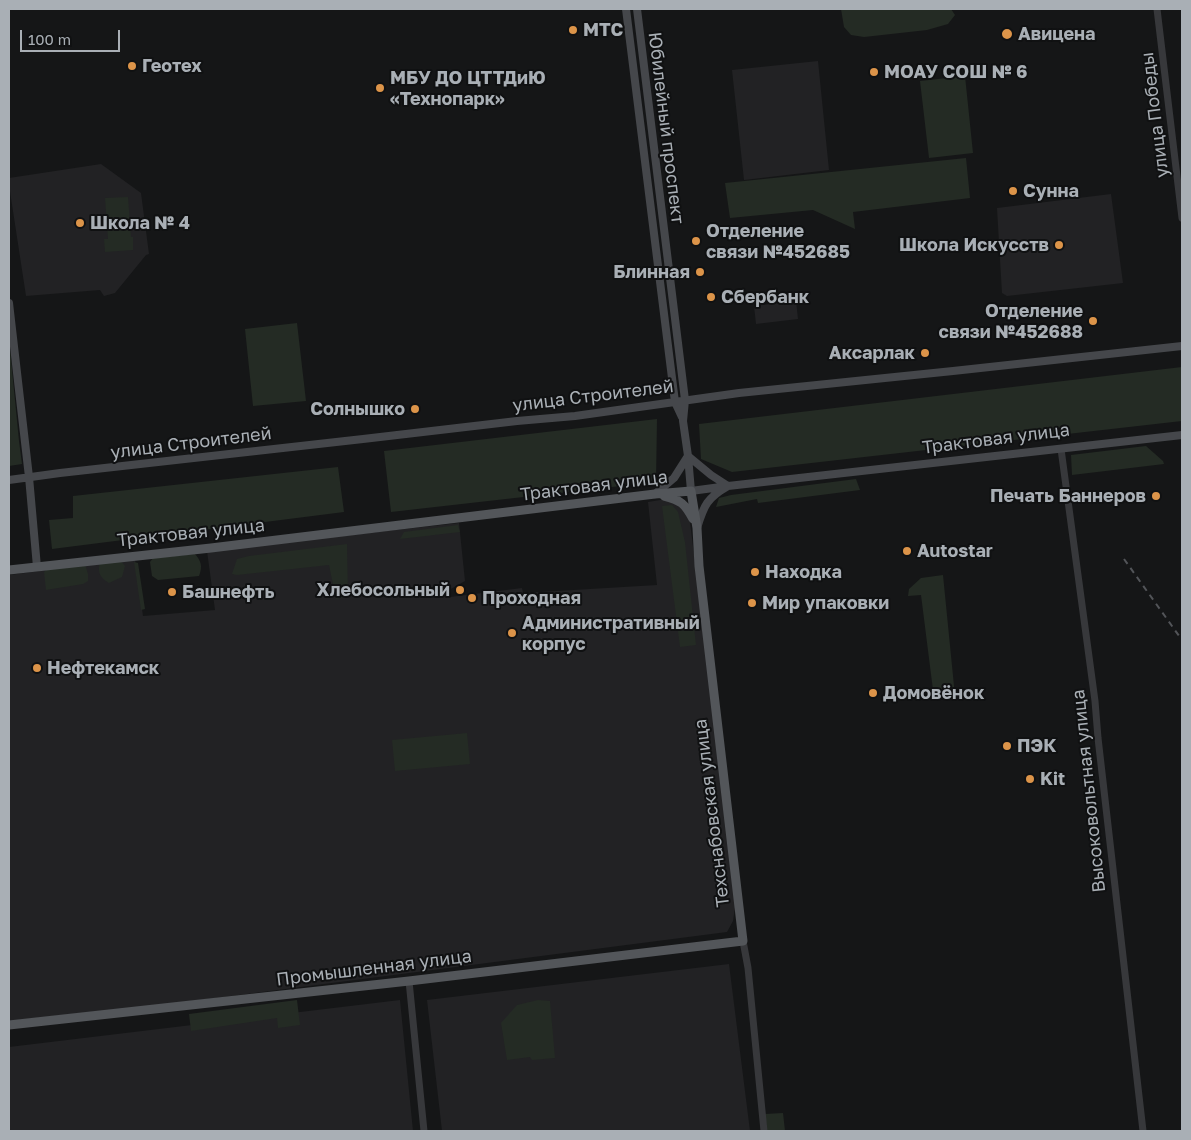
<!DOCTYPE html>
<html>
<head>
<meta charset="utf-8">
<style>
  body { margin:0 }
  #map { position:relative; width:1191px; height:1140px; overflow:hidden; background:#151617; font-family:"Golos Text",sans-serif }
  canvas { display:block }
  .frame { position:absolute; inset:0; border:10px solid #a9afb5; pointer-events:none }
  .scale { position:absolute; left:20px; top:30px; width:100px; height:22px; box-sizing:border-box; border:2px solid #a9afb5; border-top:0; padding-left:6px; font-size:15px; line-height:18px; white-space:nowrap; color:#a9afb5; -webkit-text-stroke:4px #101112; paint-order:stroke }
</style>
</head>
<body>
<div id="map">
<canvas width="1191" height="1140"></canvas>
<div class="frame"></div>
<div class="scale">100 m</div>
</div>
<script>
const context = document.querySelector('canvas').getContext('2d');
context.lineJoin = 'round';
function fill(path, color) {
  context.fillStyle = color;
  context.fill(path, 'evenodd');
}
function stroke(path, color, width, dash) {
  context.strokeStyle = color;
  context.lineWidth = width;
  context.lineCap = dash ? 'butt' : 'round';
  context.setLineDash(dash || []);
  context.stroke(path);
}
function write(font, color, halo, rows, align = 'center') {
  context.font = font + ' "Golos Text",sans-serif';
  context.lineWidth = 4;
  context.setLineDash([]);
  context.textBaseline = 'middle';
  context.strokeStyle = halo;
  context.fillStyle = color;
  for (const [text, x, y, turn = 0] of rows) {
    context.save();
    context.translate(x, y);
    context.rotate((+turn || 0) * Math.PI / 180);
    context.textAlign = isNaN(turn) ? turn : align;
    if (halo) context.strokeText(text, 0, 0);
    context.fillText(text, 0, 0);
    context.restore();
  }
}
fill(new Path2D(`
  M 818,61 L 829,170 L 744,180 L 732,70 Z
  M 101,164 L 141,193 L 149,254 L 146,255 L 115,293 L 104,296 L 100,290 L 26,296 L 9,185 L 9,178 Z
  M 1111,194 L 1123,283 L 1007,296 L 1002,293 L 997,208 Z
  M 796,301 L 798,319 L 756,324 L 754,306 Z
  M 666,499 L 674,500 L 686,511 L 690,522 L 736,901 L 733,921 L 727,932 L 177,1003 L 9,1021 L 9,575 L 135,559 L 143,616 L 215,610 L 207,551 L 459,523 L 465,581 L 449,590 L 450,597 L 522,588 L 523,593 L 657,585 L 648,502 Z
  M 729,964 L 750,1131 L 442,1131 L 427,1000 Z
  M 400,1000 L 413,1131 L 9,1131 L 9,1047 Z`), '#222224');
fill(new Path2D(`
  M 841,9 L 951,9 L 955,15 L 948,24 L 927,30 L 864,37 L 851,35 L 844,27 Z
  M 965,76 L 973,153 L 929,158 L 920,81 Z
  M 966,158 L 970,198 L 853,212 L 855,229 L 813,210 L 730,218 L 725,183 Z
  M 128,197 L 131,237 L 133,237 L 133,250 L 105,252 L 104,239 L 108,239 L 105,198 Z
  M 297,323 L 306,401 L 253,406 L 245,329 Z
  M 9,339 L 19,441 L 22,464 L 9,466 Z
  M 1182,367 L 1182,421 L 732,472 L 701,459 L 699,424 Z
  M 657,419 L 656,482 L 391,512 L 384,451 Z
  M 1146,446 L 1163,461 L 1164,464 L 1072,475 L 1071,455 Z
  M 338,467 L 344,512 L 52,549 L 49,520 L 73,518 L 73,496 Z
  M 856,479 L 860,490 L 758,503 L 757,499 L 716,507 L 719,498 L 731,495 Z
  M 672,505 L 678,512 L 685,542 L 696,645 L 680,647 L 662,506 Z
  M 458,525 L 460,532 L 400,539 L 404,532 Z
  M 347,544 L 348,596 L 336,599 L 329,565 L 237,575 L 232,574 L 237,559 L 249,556 Z
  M 195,554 C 201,561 203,566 199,576 L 158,580 L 152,576 L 150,562 L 153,558 Z
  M 120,560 L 125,566 L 122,577 L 109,583 C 100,578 97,572 100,562 Z
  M 134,562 L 138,563 L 145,609 L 141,610 Z
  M 85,564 L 88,574 L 88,581 L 83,584 L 46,590 L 44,572 L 47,569 Z
  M 943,575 L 955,696 L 934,698 L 921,595 L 908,596 L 909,589 L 921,578 Z
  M 467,733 L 470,764 L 395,771 L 392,740 Z
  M 297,1000 L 300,1025 L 278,1028 L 277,1018 L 191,1031 L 189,1014 Z
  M 538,1000 L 550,1001 L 555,1058 L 532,1060 L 530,1057 L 507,1060 L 501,1023 L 517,1005 Z
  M 783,1113 L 785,1131 L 767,1131 L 765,1114 Z`), '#242b24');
stroke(new Path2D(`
  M 1157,9 L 1182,218
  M 1061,449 L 1095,701 L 1098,738 L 1143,1131
  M 743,941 L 748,968 L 764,1131
  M 409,981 L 424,1131`), '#37383b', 7);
stroke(new Path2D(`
  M 626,9 L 675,402 L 682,417
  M 637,9 L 685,400 L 683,421 L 688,456 L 691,491 L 728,486 L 1182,435
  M 9,303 L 29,477 L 37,567
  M 688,456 L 711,475 L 728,486 C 707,498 704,505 697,528
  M 9,480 L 60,473 L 363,439 L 517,421 L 575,416 L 739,393 L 953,371 L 1182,346
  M 655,494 L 674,478 L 688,456`), '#45474b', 8);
stroke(new Path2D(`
  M 664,496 C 681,500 685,504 693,519
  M 9,570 L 211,548 L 655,494 L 691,491 L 697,528 L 699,566 L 743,941 L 409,981 L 9,1025`), '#53565a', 9);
stroke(new Path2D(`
  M 1124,559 L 1182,640`), '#525458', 2, [6, 5]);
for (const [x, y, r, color] of [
  [573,30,5,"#dc9449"],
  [1007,34,6,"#dc9449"],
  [132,66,5,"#dc9449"],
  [874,72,5,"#dc9449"],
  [380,88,5,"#dc9449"],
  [1013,191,5,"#dc9449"],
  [80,223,5,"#dc9449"],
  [696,241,5,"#dc9449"],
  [1059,245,5,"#dc9449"],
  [700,272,5,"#dc9449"],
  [711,297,5,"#dc9449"],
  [1093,321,5,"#dc9449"],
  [925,353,5,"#dc9449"],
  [415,409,5,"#dc9449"],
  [1156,496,5,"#dc9449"],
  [907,551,5,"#dc9449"],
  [755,572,5,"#dc9449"],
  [460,590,5,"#dc9449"],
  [172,592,5,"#dc9449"],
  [472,598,5,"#dc9449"],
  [752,603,5,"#dc9449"],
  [512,633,5,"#dc9449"],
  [37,668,5,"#dc9449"],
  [873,693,5,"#dc9449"],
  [1007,746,5,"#dc9449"],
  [1030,779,5,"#dc9449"]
]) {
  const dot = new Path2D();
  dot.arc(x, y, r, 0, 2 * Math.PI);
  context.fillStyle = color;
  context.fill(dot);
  stroke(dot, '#101112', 2);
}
write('bold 18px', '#a9afb5', '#101112', [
  ["МТС",583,30],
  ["Авицена",1018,34],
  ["Геотех",142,66],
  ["МОАУ СОШ № 6",884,72],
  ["МБУ ДО ЦТТДиЮ",390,78],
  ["«Технопарк»",390,99],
  ["Сунна",1023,191],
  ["Школа № 4",90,223],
  ["Отделение",706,231],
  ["связи №452685",706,252],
  ["Школа Искусств",1049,245,"right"],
  ["Блинная",690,272,"right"],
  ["Сбербанк",721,297],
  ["Отделение",1083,311,"right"],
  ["связи №452688",1083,332,"right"],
  ["Аксарлак",915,353,"right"],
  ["Солнышко",405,409,"right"],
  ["Печать Баннеров",1146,496,"right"],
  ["Autostar",917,551],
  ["Находка",765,572],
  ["Хлебосольный",450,590,"right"],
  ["Башнефть",182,592],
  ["Проходная",482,598],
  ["Мир упаковки",762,603],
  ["Административный",522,623],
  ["корпус",522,644],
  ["Нефтекамск",47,668],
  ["Домовёнок",883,693],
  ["ПЭК",1017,746],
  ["Kit",1040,779]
], 'left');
write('18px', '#a9afb5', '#101112', [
  ["улица Победы",1155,115,-97],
  ["Юбилейный проспект",666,128,83],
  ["улица Строителей",593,396,-7],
  ["Трактовая улица",996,439,-7],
  ["улица Строителей",191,443,-7],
  ["Трактовая улица",594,486,-7],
  ["Трактовая улица",191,533,-6],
  ["Высоковольтная улица",1089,791,-96],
  ["Техснабовская улица",712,813,-97],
  ["Промышленная улица",374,968,-7]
]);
</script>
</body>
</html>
